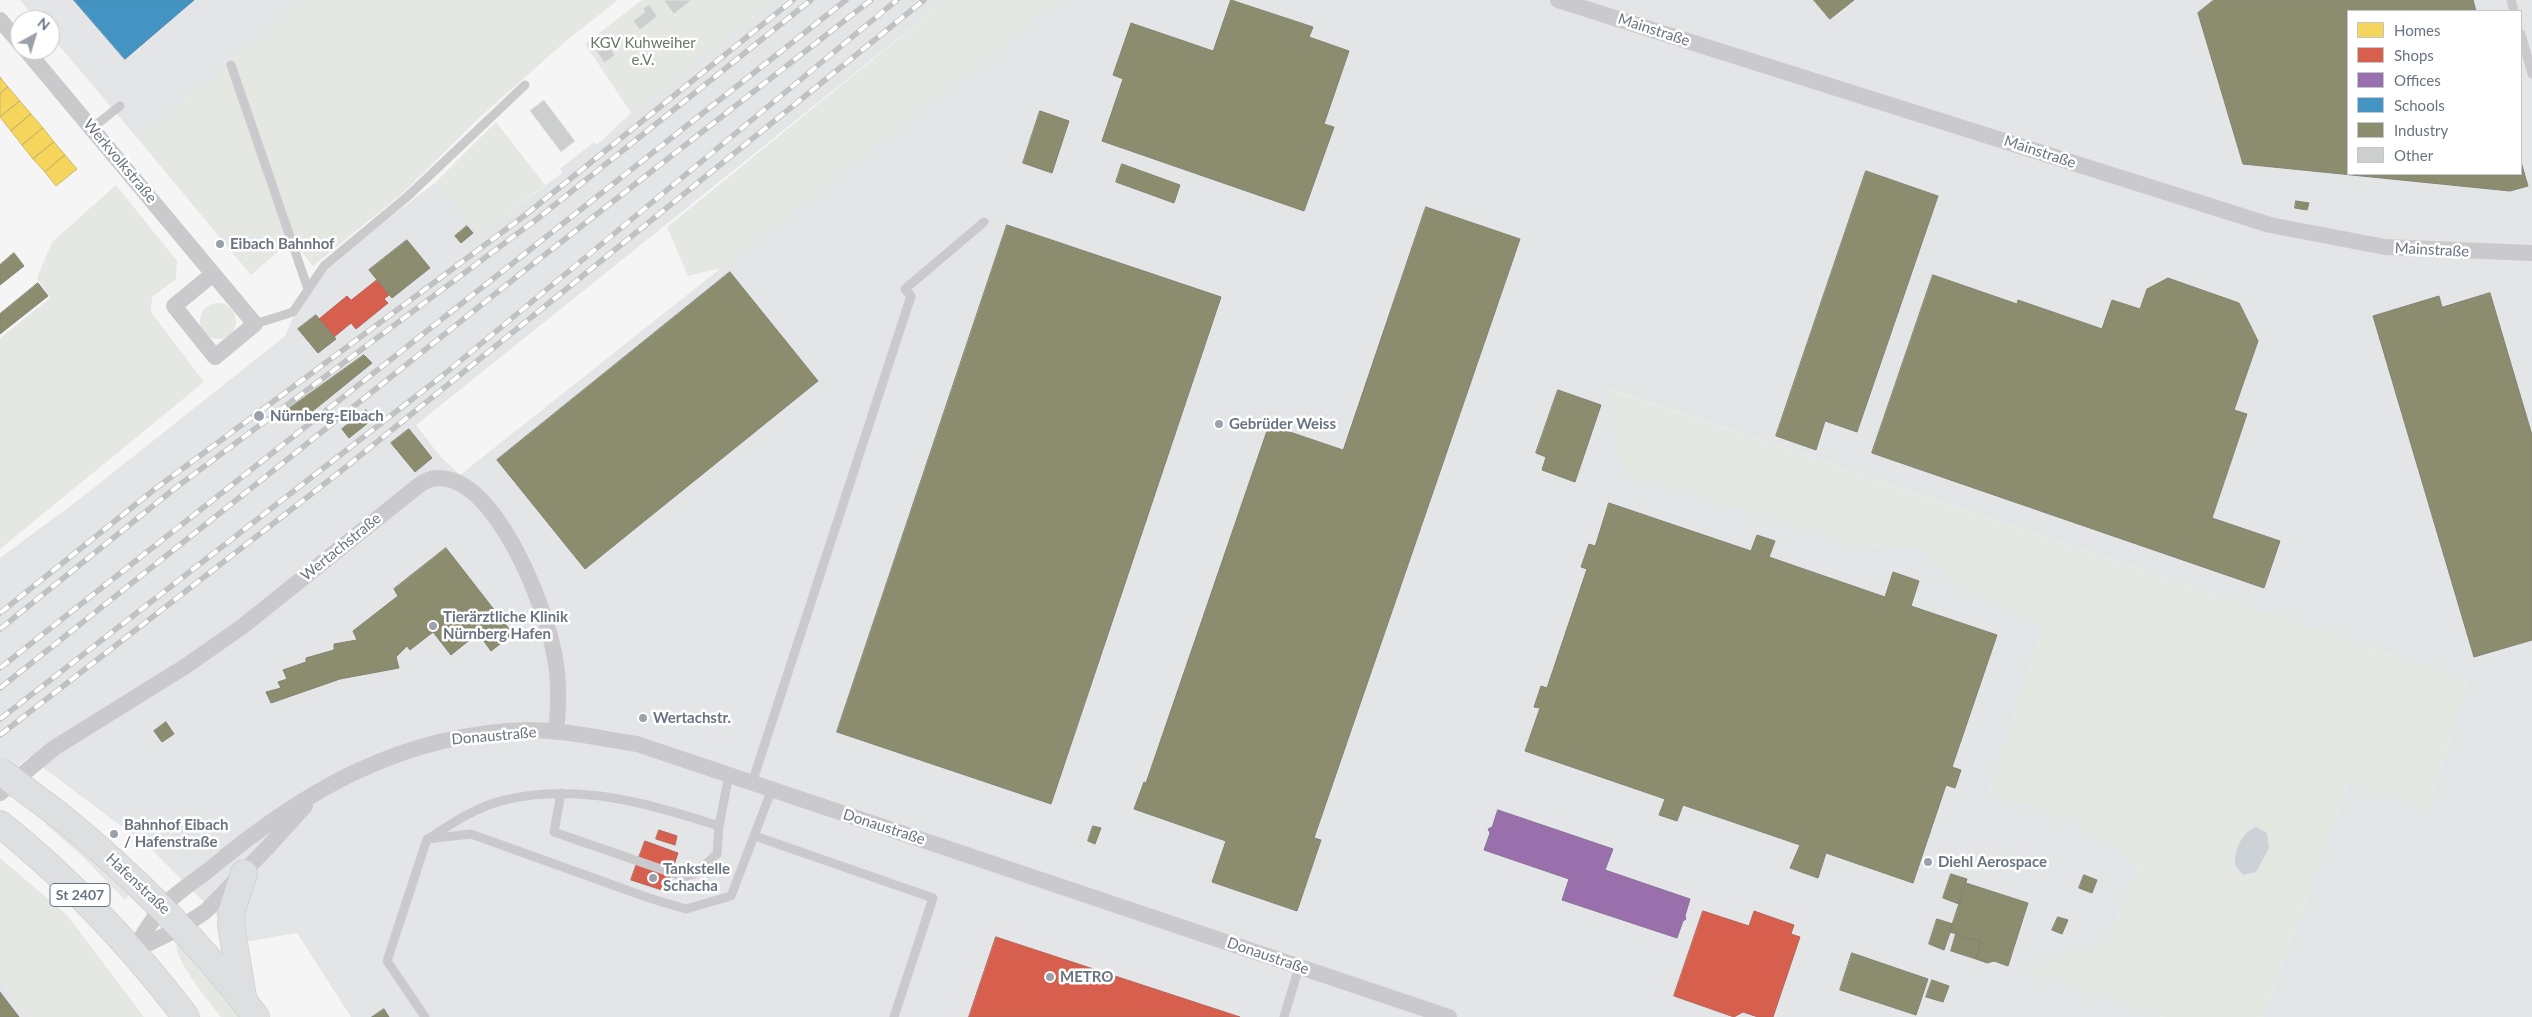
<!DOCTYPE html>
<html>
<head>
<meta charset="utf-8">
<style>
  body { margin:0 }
  #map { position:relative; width:2532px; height:1017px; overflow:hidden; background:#f5f5f5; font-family:Lato,sans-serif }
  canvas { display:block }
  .legend { position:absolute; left:2347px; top:10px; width:175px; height:165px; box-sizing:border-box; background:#fff; border:1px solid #c3c7cd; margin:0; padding:6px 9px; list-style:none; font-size:15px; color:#697481 }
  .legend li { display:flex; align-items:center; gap:10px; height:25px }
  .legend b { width:25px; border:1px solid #c3c7cd }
  .north { position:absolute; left:10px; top:10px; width:50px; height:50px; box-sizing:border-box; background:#fff; border:1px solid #c3c7cd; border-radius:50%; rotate:39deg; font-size:14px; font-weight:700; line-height:20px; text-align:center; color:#697481 }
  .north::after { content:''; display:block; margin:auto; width:18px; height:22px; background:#9aa1aa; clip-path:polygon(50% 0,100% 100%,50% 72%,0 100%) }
</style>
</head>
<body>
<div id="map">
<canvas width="2532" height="1017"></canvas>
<ul class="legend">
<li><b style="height:14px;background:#f6d55c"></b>Homes</li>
<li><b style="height:14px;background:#d6604d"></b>Shops</li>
<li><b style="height:14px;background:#9970ab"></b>Offices</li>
<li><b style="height:14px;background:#4393c3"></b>Schools</li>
<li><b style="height:14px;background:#8c8c6e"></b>Industry</li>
<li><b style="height:14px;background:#cdcece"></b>Other</li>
</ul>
<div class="north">N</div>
</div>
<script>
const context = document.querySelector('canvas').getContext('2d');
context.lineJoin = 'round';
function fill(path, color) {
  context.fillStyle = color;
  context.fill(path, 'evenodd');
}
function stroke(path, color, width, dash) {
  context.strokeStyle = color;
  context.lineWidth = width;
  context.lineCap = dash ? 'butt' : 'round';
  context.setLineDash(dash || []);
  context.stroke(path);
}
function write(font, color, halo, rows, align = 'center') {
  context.font = font + ' Lato,sans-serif';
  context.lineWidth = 5;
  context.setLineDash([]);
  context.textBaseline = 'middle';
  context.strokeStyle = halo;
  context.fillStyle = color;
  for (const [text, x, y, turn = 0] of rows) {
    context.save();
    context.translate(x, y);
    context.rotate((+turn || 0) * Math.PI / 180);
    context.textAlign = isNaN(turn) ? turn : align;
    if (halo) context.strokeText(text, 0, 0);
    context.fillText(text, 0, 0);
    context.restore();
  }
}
fill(new Path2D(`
  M 20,0 L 306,0 L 138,139 L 50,35 L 50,20 L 37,20 Z
  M 773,0 L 946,0 L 416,425 L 439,455 L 460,475 L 1059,0 L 2532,0 L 2532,1017 L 2263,1017 L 2349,781 L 2427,810 L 2468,681 L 1610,389 L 1860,546 L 1919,548 L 1961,591 L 2043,626 L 1989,791 L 2077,823 L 2139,865 L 2109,939 L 2022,969 L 2163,1017 L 351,1017 L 297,933 L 244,942 L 149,847 L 29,757 L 0,781 L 0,558 L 81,498 L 285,336 L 295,313 L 325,267 L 436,182 L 480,234 L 562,173 L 560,169 L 594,142 L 597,145 L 631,113 ZM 2348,11 L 2521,11 L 2521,174 L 2348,174 Z
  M 0,979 L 30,1017 L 0,1017 Z`), '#e4e5e6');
fill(new Path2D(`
  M 306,0 L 618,0 L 567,40 L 479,118 L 404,192 L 313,266 L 292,240 L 251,275 L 138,139 Z
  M 642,0 L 773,0 L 631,113 L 585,44 Z
  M 946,0 L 1059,0 L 721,268 L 688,276 L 667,227 Z
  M 496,122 L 545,185 L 480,234 L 436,182 Z
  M 116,185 L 177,261 L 176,279 L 152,297 L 151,312 L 204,382 L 0,549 L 0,338 L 50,298 L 37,278 L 52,242 Z
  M200 321a18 18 0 1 1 36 0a18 18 0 1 1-36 0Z
  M 1609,389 L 2468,681 L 2427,810 L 2349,781 L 2263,1017 L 2163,1017 L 2021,969 L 2109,939 L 2139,865 L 2077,823 L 1989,791 L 2043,626 L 1961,591 L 1919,548 L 1860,546 L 1623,473 Z
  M 50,820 L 132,892 L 125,900 L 82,856 L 45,824 Z
  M 0,858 L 67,915 L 144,1017 L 30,1017 L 0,979 Z
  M 177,941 L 242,1017 L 221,1017 C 211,1004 170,955 177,941 Z`), '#e4e7e2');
fill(new Path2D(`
  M 2256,827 L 2267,833 L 2269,848 L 2256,872 L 2243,875 L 2235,865 C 2234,850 2242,832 2256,827 Z`), '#cdd2d6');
const homes = new Path2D(`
  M 0,77 L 8,87 L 0,94 Z
  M 8,87 L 20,101 L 0,117 L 0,94 Z
  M 20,101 L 31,114 L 11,131 L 0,117 Z
  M 31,114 L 43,128 L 22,145 L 11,131 Z
  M 43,128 L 54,142 L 33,159 L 22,145 Z
  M 54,142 L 65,155 L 45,172 L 33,159 Z
  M 65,155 L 77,169 L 56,186 L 45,172 Z`);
fill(homes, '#f6d55c');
stroke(homes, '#ccb867', 1);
const shops = new Path2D(`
  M 377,280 L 389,295 L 384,299 L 388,303 L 356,329 L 351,323 L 334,337 L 319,319 L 347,296 L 351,300 Z
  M 659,830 L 677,836 L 675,845 L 656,839 Z
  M 645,841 L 678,853 L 665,891 L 631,880 Z
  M 1703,911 L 1749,926 L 1754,911 L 1794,925 L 1791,934 L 1800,937 L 1773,1017 L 1758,1017 L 1743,1012 L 1734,1017 L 1674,996 Z
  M 996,937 L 1240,1017 L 969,1017 Z`);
fill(shops, '#d6604d');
stroke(shops, '#b5665d', 1);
const offices = new Path2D(`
  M 1498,810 L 1613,849 L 1605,870 L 1690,899 L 1685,916 L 1686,919 L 1683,921 L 1677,938 L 1562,900 L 1569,879 L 1484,850 L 1490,833 L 1488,829 L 1492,827 Z`);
fill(offices, '#9970ab');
stroke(offices, '#8b719e', 1);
const schools = new Path2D(`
  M 74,0 L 194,0 L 125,59 Z`);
fill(schools, '#4393c3');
stroke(schools, '#4e8aaf', 1);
const industry = new Path2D(`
  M 1231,0 L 1313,27 L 1309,37 L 1349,51 L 1324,124 L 1334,127 L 1304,211 L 1102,141 L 1123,79 L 1113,75 L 1131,23 L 1213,51 Z
  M 1814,0 L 1854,0 L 1830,19 Z
  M 2214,0 L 2473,0 L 2476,11 L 2348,11 L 2348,174 L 2521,174 L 2521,162 L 2528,186 L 2510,191 L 2243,164 L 2198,13 Z
  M 1040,111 L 1069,121 L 1052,173 L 1023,163 Z
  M 1122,164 L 1180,185 L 1174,203 L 1116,182 Z
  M 1866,171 L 1938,196 L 1857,432 L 1825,421 L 1816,450 L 1776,436 Z
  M 2296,201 L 2309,203 L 2307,210 L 2295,208 Z
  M 1426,207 L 1520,239 L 1314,838 L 1321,840 L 1297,911 L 1212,882 L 1226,841 L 1134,809 L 1144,782 L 1146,783 L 1269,425 L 1343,450 Z
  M 1007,225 L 1221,297 L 1051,804 L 837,732 Z
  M 467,226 L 473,233 L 461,243 L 455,236 Z
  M 407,240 L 430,268 L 392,298 L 369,270 Z
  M 14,253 L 24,266 L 0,285 L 0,265 Z
  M 730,272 L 818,381 L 585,569 L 497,460 Z
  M 1933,275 L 2017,304 L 2018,300 L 2102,329 L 2112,300 L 2140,309 L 2147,289 L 2168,278 L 2239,303 L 2258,341 L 2234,410 L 2247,414 L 2212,518 L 2280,541 L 2264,588 L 1872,453 Z
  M 38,283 L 48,296 L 0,334 L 0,314 Z
  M 2490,293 L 2532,435 L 2532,640 L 2474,657 L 2373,316 L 2439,296 L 2442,307 Z
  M 316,315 L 336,339 L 318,353 L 298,329 Z
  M 364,355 L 372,363 L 298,423 L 287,410 Z
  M 1558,390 L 1601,405 L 1575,482 L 1542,470 L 1546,457 L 1536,453 Z
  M 366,410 L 373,419 L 349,438 L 342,429 Z
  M 409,429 L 432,458 L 415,472 L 391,443 Z
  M 1609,503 L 1751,551 L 1757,535 L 1775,541 L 1769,557 L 1885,597 L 1893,572 L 1919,581 L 1911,606 L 1997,635 L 1952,767 L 1961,770 L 1955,788 L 1946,785 L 1913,883 L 1826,853 L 1818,878 L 1790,868 L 1800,845 L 1683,805 L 1677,821 L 1659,815 L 1665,799 L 1525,751 L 1540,708 L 1534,707 L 1541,686 L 1547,688 L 1587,569 L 1581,567 L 1589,544 L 1595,546 Z
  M 446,548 L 513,634 L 491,651 L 478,633 L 451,655 L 433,632 L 410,650 L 407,646 L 396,657 L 399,668 L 340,679 L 271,703 L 266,692 L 281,688 L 278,682 L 287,679 L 283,670 L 306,662 L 306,658 L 334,650 L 334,644 L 357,640 L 353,631 L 398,596 L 394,589 Z
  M 166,722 L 174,734 L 162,742 L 154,731 Z
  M 1093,826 L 1101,828 L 1095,844 L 1088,841 Z
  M 1951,874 L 1967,879 L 1959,904 L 1943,898 Z
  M 2084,875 L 2097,880 L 2092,893 L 2079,888 Z
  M 1966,883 L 2028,903 L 2008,966 L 1994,961 L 1987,963 L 1976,959 L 1981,942 L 1950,932 Z
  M 2058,917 L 2068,920 L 2062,934 L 2052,930 Z
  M 1937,919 L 1953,924 L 1944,950 L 1929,944 Z
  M 1956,934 L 1981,942 L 1976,959 L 1951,951 Z
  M 1852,953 L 1928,979 L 1916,1015 L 1840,990 Z
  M 1932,980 L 1949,986 L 1943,1002 L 1926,997 Z
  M 0,992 L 19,1017 L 0,1017 Z
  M 384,1009 L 389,1017 L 372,1017 Z`);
fill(industry, '#8c8c6e');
stroke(industry, '#828574', 1);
const building = new Path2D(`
  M 664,0 L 692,0 L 674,14 Z
  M 649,5 L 657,16 L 640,30 L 633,21 L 645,12 L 643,9 Z
  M 605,40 L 615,55 L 604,63 L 594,47 Z
  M 544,100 L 575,141 L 561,152 L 530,111 Z`);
fill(building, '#cdcece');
stroke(building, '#e4e4e4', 1);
const primary = new Path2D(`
  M 59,815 C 133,875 198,940 256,1017
  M 0,824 C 70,880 131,945 186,1017
  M 243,997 L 231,925 L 232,910 L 244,873`);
stroke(primary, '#d2d3d4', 28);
stroke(new Path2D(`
  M 2511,0 L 2514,11
  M 2521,34 L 2532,74
  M 231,65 L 308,289
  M 92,128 L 120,106
  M 255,324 L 293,312 L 324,266 L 408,196 L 525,85
  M 752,783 L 911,296 L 905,289 L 984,222
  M 561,793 L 554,832 L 684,877 L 696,873 L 717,854 L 719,826 L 729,775
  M 755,836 L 933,898 L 894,1017
  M 431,837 C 454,822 478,806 505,800 C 577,782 651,804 719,826
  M 425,1017 L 387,961 L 427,839 L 471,834 L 649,898 L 686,909 L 731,896 L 772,789
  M 1284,1017 L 1299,967`), '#cacacc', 9);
stroke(new Path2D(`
  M 1558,0 L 2270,225 L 2385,247 L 2532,253
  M 0,20 L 20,43
  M 26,50 L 255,324 L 215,357 L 174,306 L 213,274
  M 0,793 L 54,748 L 186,666 L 243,626 L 408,494 C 417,487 426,478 438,478 C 496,477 545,606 554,653 C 560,680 559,705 556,732
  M 133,951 C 142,937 151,920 163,907 C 175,893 195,881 210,869 C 304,790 403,733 529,730 C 565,730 602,739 637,744 L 1449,1017
  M 133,951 L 182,927 L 206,911 L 267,848 L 305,806`), '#cacacc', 16);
stroke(primary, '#dedfe0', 26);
const rail = new Path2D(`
  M 0,613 L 155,489 L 524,216 L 793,0
  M 0,629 L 174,489 L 537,219 L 811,0
  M 0,668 L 846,0
  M 0,688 L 524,271 L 871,0
  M 0,719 L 442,376 L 897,0
  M 0,735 L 341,471 L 924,0`);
stroke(rail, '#c0c1c2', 5.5);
stroke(rail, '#fff', 4, [11]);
const primaryBridge = new Path2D(`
  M 0,771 L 59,815`);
stroke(primaryBridge, '#d2d3d4', 28, []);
stroke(primaryBridge, '#dedfe0', 26);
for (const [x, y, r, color] of [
  [220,244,5,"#9aa1aa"],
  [259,416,6,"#9aa1aa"],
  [1219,424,5,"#9aa1aa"],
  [433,626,5,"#9aa1aa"],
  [643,718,5,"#9aa1aa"],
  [114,834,5,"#9aa1aa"],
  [1928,862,5,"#9aa1aa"],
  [653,878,5,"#9aa1aa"],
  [1050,977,5,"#9aa1aa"]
]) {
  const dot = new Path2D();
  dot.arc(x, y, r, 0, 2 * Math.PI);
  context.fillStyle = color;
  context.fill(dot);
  stroke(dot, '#fff', 2);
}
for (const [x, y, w] of [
  [80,895,60]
]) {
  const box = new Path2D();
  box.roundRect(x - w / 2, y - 11.5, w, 23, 4);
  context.fillStyle = '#fff';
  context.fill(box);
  stroke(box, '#697481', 1);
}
write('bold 14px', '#697481', null, [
  ["St 2407",80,895]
]);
write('15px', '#697481', '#fff', [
  ["Mainstraße",1654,30,18],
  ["Mainstraße",2040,152,18],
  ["Werkvolkstraße",120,161,50],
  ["Mainstraße",2432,250,3],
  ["Wertachstraße",341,547,-39],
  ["Donaustraße",494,736,-5],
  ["Donaustraße",884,827,18],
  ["Hafenstraße",138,884,43],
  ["Donaustraße",1268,956,19]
]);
write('15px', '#697967', '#fff', [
  ["KGV Kuhweiher",643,43],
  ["e.V.",643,60]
]);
write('bold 15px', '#697481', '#fff', [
  ["Eibach Bahnhof",230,244],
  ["Nürnberg-Eibach",270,416],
  ["Gebrüder Weiss",1229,424],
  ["Tierärztliche Klinik",443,617],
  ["Nürnberg Hafen",443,634],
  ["Wertachstr.",653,718],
  ["Bahnhof Eibach",124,825],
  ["/ Hafenstraße",124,842],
  ["Diehl Aerospace",1938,862],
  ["Tankstelle",663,869],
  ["Schacha",663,886],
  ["METRO",1060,977]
], 'left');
</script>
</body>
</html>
